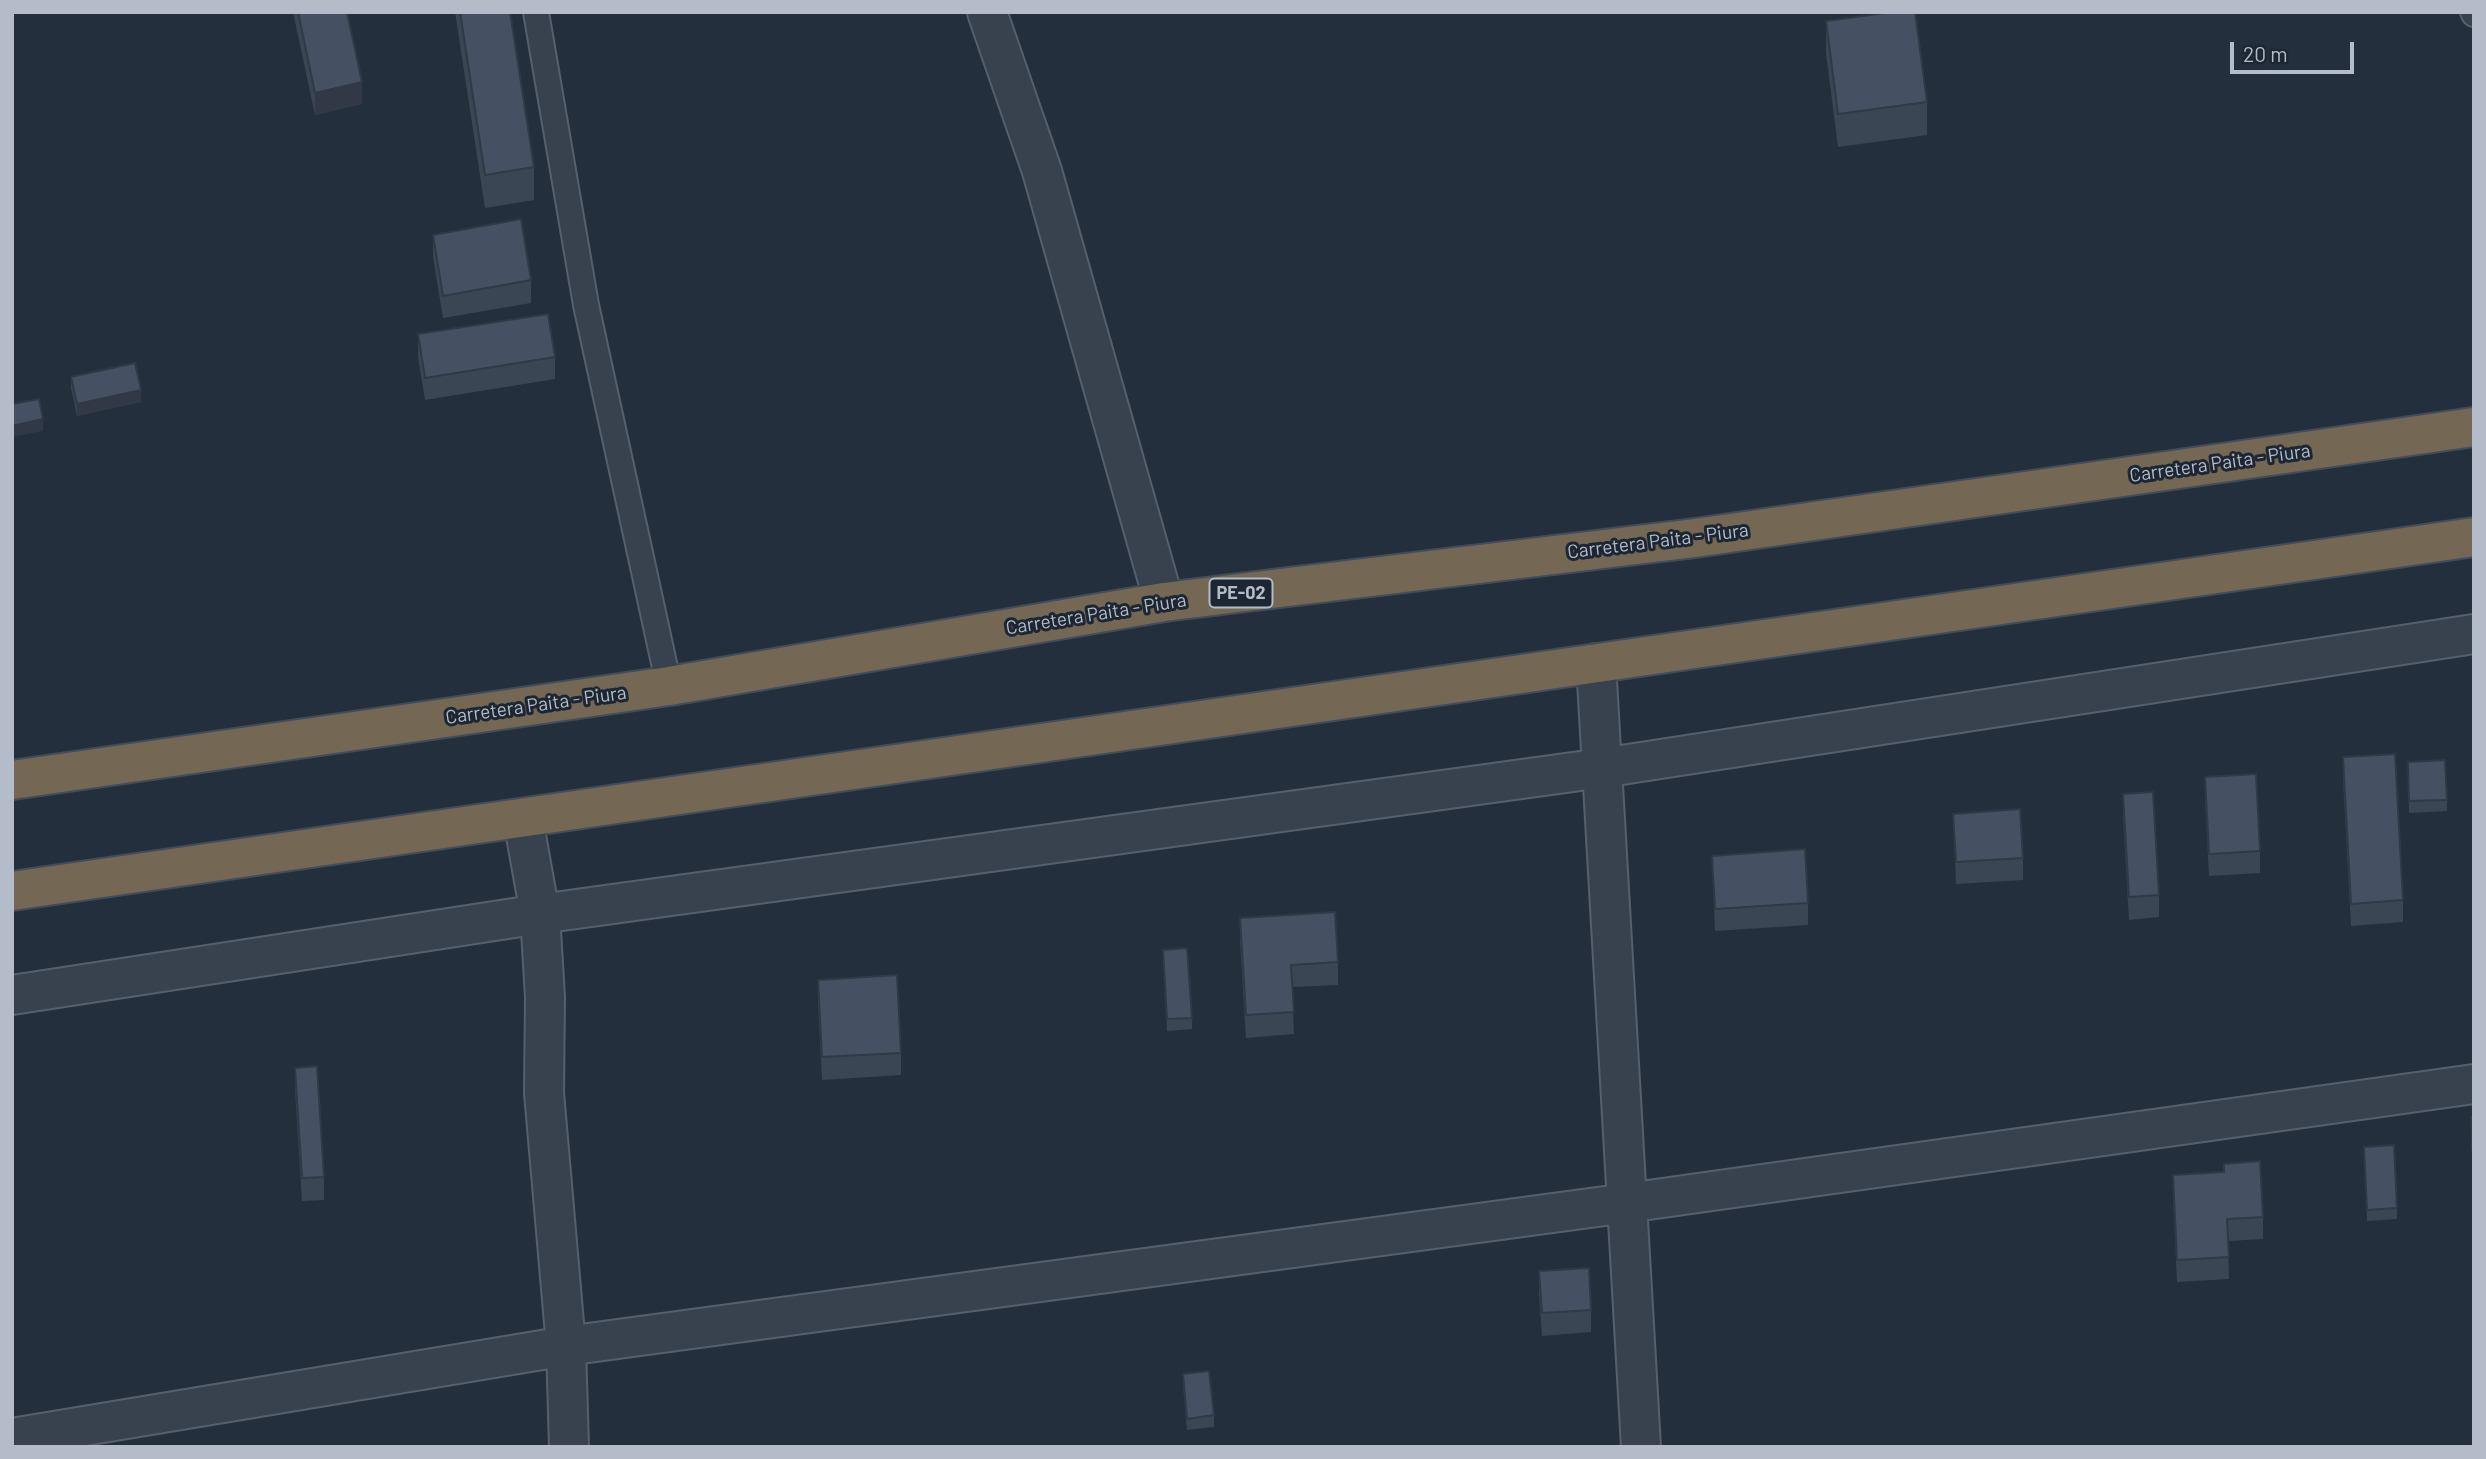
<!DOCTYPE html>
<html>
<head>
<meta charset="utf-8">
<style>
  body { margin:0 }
  #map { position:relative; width:2486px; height:1459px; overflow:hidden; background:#242f3e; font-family:Barlow,sans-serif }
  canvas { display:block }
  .frame { position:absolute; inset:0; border:14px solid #b4bcc9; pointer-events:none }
  .scale { position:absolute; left:2230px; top:42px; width:124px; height:32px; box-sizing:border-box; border:4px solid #b4bcc9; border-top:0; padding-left:9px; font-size:21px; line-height:24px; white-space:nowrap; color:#b4bcc9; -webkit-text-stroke:5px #1d2633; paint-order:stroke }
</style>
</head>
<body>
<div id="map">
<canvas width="2486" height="1459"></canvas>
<div class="frame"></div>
<div class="scale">20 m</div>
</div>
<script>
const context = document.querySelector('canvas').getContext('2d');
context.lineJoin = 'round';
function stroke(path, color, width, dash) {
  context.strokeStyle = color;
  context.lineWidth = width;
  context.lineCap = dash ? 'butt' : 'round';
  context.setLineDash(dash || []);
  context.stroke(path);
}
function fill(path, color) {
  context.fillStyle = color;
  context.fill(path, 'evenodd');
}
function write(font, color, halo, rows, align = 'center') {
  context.font = font + ' Barlow,sans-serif';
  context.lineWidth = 6;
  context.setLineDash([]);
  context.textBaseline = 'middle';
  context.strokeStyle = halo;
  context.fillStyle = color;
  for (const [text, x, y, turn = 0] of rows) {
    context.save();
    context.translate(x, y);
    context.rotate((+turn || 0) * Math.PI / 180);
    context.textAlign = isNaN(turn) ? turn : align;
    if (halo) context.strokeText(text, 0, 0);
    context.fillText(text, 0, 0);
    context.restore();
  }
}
const lane = new Path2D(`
  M 536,12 L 586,305 L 669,686
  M 2473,12 L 2474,14`);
const street = new Path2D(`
  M 987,12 L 1042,171 L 1164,602
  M 1596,663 L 1641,1447
  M 523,819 L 540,914 L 545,997 L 544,1093 L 566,1346 L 569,1447
  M 12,995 L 540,914 L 1602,768 L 2474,634
  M 12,1438 L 566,1346 L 1627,1203 L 2474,1084`);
const highway = new Path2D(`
  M 12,780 L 669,686 L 1164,602 L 1695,538 L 2474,427
  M 12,891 L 2474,537`);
stroke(lane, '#565f6c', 28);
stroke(street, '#565f6c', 42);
stroke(highway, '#434c59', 42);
stroke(lane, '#38414e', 24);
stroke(street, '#38414e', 38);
stroke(highway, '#746855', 38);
fill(new Path2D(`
  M 293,12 L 347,12 L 362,104 L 315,115 Z
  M 455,12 L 510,12 L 534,167 L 534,200 L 485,208 Z
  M 1826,21 L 1927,102 L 1927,135 L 1838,147 L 1826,53 Z
  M 433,235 L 531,280 L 531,303 L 443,318 L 433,257 Z
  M 418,334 L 555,357 L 555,379 L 425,400 L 418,357 Z
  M 71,377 L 141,402 L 77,416 L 71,388 Z
  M 2343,757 L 2403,900 L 2403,922 L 2351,926 L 2343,779 Z
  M 2408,762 L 2447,800 L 2447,811 L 2409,813 Z
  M 2205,777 L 2260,851 L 2260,873 L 2209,876 L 2205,799 Z
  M 2123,794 L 2159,895 L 2159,917 L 2129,920 L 2123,816 Z
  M 1953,814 L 2023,858 L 2023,880 L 1956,884 Z
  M 1712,856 L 1808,903 L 1808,925 L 1715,931 Z
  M 1240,918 L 1338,962 L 1338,985 L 1292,987 L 1294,1034 L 1246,1038 L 1240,941 Z
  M 1163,950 L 1192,1018 L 1192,1029 L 1167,1031 Z
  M 818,980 L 901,1053 L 901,1075 L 822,1080 L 818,1002 Z
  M 295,1068 L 324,1177 L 324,1200 L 302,1201 L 295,1090 Z
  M 2471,1117 L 2474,1117 L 2474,1190 L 2471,1139 Z
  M 2364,1147 L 2397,1208 L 2397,1219 L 2367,1221 Z
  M 2173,1175 L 2263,1217 L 2263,1239 L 2228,1241 L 2229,1279 L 2177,1282 L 2173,1197 Z
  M 1539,1271 L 1591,1310 L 1591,1332 L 1542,1336 L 1539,1293 Z
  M 1183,1374 L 1214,1415 L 1214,1427 L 1187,1430 L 1183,1385 Z`), '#3b4654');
fill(new Path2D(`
  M 362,82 L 362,104 L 315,115 L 315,93 Z
  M 141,390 L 141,402 L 77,416 L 77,404 Z
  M 43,419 L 43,431 L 12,437 L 12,426 Z`), '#303945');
const building = new Path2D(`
  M 298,12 L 347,12 L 362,82 L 315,93 Z
  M 460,12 L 510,12 L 534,167 L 485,175 Z
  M 1892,12 L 1915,12 L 1927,102 L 1838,114 L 1826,21 Z
  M 521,219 L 531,280 L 443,296 L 433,235 Z
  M 548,314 L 555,357 L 425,378 L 418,334 Z
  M 135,363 L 141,390 L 77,404 L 71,377 Z
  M 39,399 L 43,419 L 12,426 L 12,404 Z
  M 2395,754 L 2403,900 L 2351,904 L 2343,757 Z
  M 2445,760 L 2447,800 L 2409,801 L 2408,762 Z
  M 2256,774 L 2260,851 L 2209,854 L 2205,777 Z
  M 2153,792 L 2159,895 L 2129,897 L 2123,794 Z
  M 2020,809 L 2023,858 L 1956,862 L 1953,814 Z
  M 1805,849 L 1808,903 L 1715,909 L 1712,856 Z
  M 1335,912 L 1338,962 L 1291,965 L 1294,1012 L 1246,1015 L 1240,918 Z
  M 1187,948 L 1192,1018 L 1167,1019 L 1163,950 Z
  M 897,975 L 901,1053 L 822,1057 L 818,980 Z
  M 317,1066 L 324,1177 L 302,1178 L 295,1068 Z
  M 2471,1117 L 2474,1117 L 2474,1168 Z
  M 2394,1145 L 2397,1208 L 2367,1210 L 2364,1147 Z
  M 2260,1161 L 2263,1217 L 2227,1219 L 2229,1257 L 2177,1260 L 2173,1175 L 2224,1172 L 2224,1164 Z
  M 1589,1268 L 1591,1310 L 1542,1313 L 1539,1271 Z
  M 1209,1371 L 1214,1415 L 1187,1419 L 1183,1374 Z`);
fill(building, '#455162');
stroke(building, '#303945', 2);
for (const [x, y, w] of [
  [1241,593,63]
]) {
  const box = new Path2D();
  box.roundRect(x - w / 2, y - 14.5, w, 29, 5);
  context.fillStyle = '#1d2633';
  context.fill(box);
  stroke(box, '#b4bcc9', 2);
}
write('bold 18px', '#b4bcc9', null, [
  ["PE-02",1241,593]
]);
write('19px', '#b4bcc9', '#1d2633', [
  ["Carretera Paita - Piura",2220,463,-8],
  ["Carretera Paita - Piura",1658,541,-7],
  ["Carretera Paita - Piura",1096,614,-9],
  ["Carretera Paita - Piura",536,705,-8]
]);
</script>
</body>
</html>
